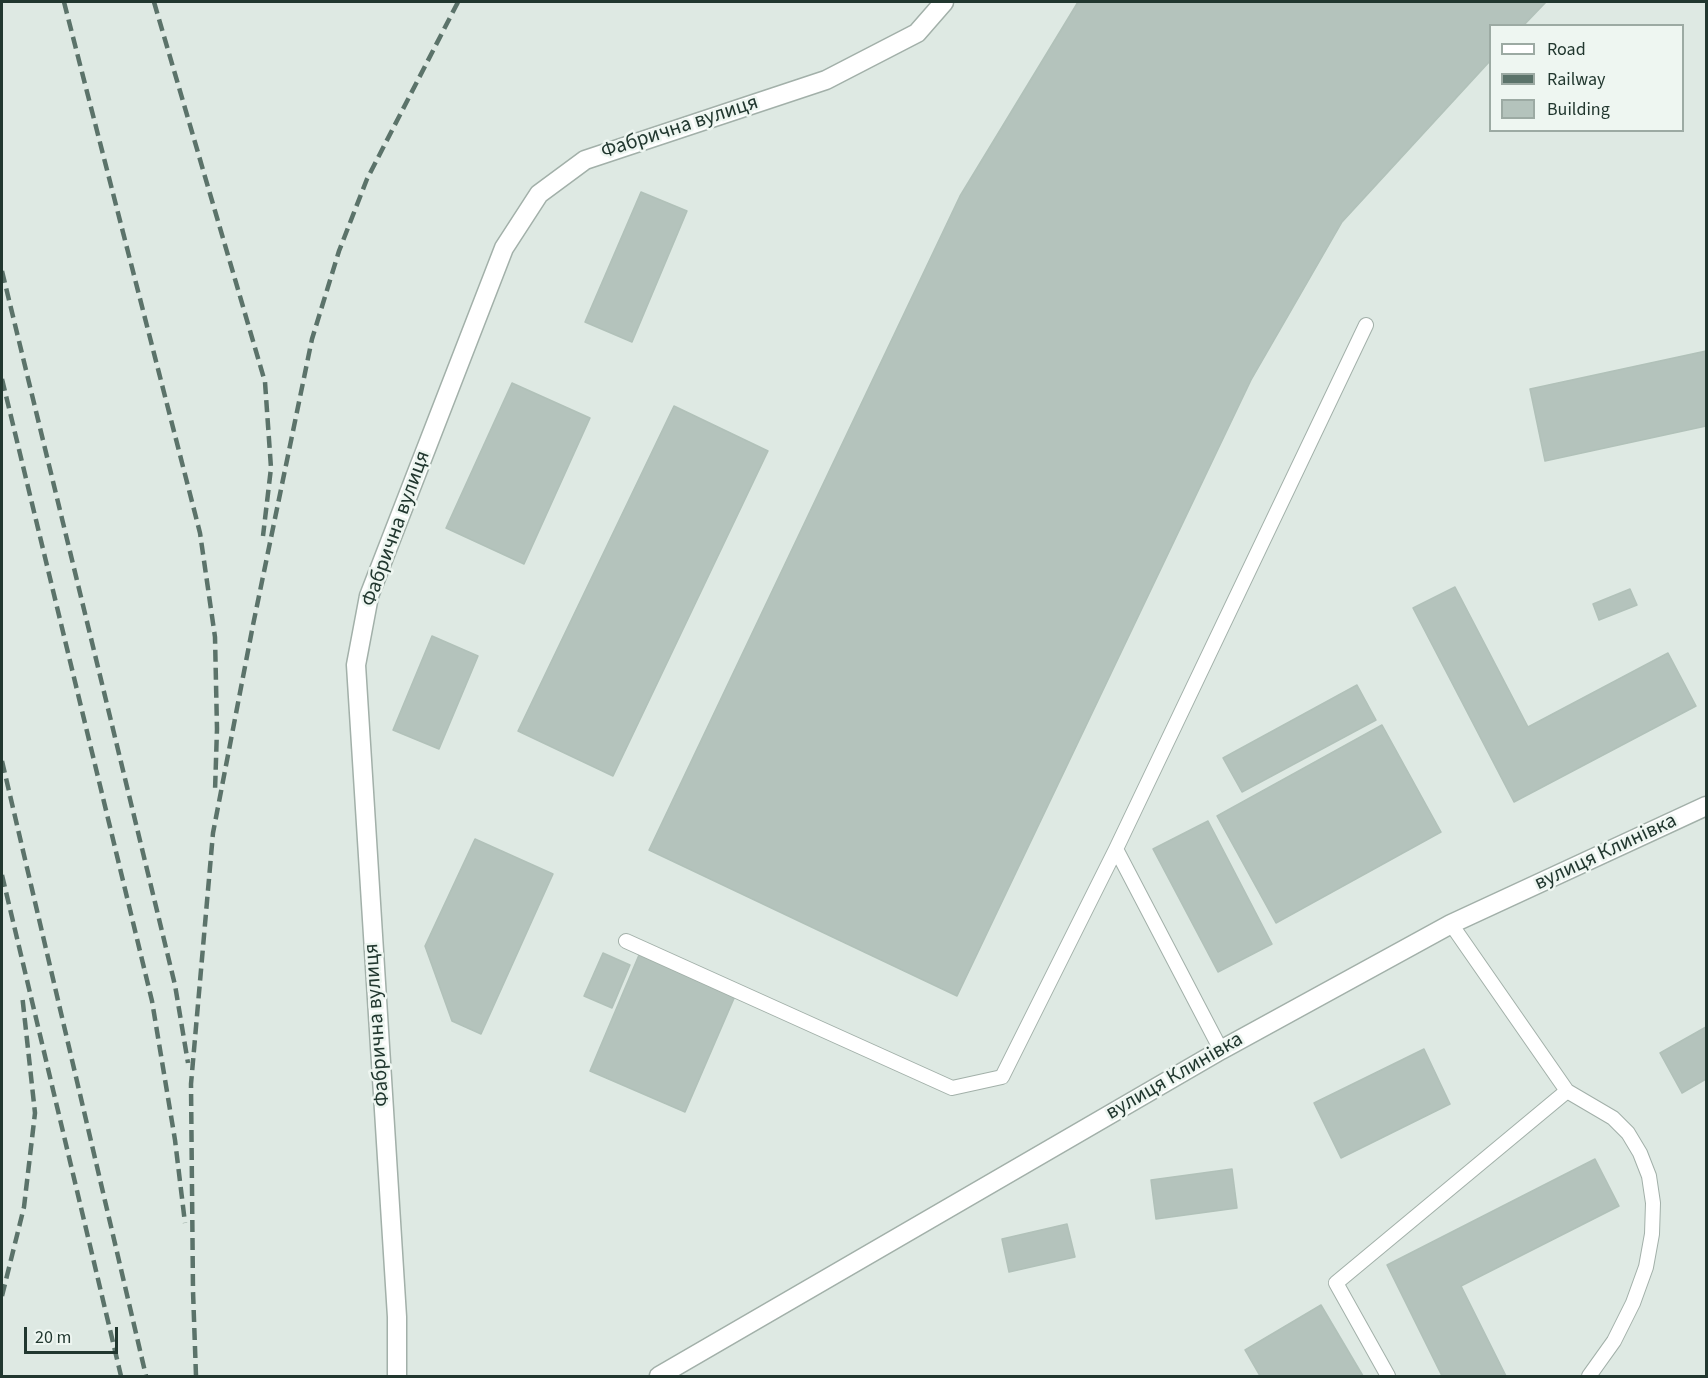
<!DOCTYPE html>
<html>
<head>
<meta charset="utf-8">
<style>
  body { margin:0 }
  #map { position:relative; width:1708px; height:1378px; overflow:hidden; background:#dee9e3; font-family:"Source Sans 3",sans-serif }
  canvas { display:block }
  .frame { position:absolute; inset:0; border:3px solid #21372f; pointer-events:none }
  .legend { position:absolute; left:1489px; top:24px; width:195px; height:108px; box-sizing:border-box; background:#eef6f1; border:2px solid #9caaa3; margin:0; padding:8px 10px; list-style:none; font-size:18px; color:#21372f }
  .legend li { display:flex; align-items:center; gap:12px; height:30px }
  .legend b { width:30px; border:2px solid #9caaa3 }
  .scale { position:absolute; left:24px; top:1327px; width:94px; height:27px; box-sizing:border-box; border:3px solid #21372f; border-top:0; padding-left:8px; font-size:18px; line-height:21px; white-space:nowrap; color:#21372f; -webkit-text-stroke:4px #eef6f1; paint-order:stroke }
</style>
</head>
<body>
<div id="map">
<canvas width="1708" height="1378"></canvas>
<div class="frame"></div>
<ul class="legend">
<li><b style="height:8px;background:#fff"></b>Road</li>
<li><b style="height:8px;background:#5b736a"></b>Railway</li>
<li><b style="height:16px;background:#b4c3bc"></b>Building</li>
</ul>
<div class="scale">20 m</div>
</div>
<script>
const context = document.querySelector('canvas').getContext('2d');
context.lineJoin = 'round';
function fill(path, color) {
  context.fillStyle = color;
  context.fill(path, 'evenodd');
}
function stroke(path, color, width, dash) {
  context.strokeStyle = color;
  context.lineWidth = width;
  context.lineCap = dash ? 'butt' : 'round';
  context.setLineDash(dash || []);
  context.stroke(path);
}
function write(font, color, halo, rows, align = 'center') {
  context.font = font + ' "Source Sans 3",sans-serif';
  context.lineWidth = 5;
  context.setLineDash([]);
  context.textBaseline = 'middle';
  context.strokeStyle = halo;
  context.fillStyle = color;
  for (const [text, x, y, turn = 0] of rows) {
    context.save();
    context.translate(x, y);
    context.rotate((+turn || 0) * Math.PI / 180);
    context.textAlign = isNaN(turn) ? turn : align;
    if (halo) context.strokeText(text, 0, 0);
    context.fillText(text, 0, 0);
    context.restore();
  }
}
const building = new Path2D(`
  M 1078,2 L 1546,2 L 1523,26 L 1490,26 L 1490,61 L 1342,222 L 1251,380 L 957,996 L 649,850 L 960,196 Z
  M 641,192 L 687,211 L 632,342 L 585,322 Z
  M 1706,351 L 1706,426 L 1545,461 L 1530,389 Z
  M 512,383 L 590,418 L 524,564 L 446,528 Z
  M 674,406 L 768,451 L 613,776 L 518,731 Z
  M 1455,587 L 1528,727 L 1668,653 L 1696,706 L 1514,802 L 1413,608 Z
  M 1630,589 L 1637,605 L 1599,620 L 1593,604 Z
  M 432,636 L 478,656 L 439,749 L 393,730 Z
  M 1357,685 L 1376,720 L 1242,792 L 1223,758 Z
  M 1382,725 L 1441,832 L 1276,923 L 1217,816 Z
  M 1208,821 L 1272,944 L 1218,972 L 1153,849 Z
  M 475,839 L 553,874 L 481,1034 L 452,1021 L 425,946 Z
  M 603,953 L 630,965 L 612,1008 L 584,996 Z
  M 639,955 L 735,996 L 685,1112 L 590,1071 Z
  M 1706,1027 L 1706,1079 L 1682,1093 L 1660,1053 Z
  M 1424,1049 L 1450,1104 L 1341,1158 L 1314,1103 Z
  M 1595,1159 L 1619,1206 L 1461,1286 L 1506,1376 L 1442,1376 L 1387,1265 Z
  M 1232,1169 L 1237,1208 L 1156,1219 L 1151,1180 Z
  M 1067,1224 L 1075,1257 L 1009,1272 L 1002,1239 Z
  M 1321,1305 L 1363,1376 L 1260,1376 L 1245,1350 Z`);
fill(building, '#b4c3bc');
stroke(building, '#b1c1b9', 1.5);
const service = new Path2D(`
  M 1116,849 L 1221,1050
  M 1451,924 L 1567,1091 L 1613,1118 L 1628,1133 L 1640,1153 L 1649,1176 L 1653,1203 L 1652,1234 L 1646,1267 L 1633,1303 L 1614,1341 L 1589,1376
  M 626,941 L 952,1088 L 1002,1077 L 1116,849 L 1366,325
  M 1388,1376 L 1336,1283 L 1567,1091`);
const minor = new Path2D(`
  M 397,1376 L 397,1317 L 356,665 L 369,596 L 504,248 L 539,194 L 585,160 L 826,80 L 917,33 L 944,2
  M 659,1376 L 1221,1050 L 1451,924 L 1706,806`);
stroke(service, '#a2b0a9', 16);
stroke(minor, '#a2b0a9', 21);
stroke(service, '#fff', 14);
stroke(minor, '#fff', 18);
stroke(new Path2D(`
  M 64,2 L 200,533 L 215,637 L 217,729 L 215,791
  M 154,2 L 265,382 L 271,468 L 263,536
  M 2,271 L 175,985 L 188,1063
  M 2,379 L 152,1001 L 175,1140 L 185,1223
  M 2,761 L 146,1376
  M 2,875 L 121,1376
  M 2,1296 L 24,1207 L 35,1113 L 22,994
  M 196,1376 L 193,1291 L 191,1084 L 213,833 L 253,625 L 312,339 L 339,251 L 367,179 L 458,2`), '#5b736a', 4.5, [12, 6]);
write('21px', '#21372f', '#eef6f1', [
  ["Фабрична вулиця",680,128,-18],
  ["Фабрична вулиця",397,529,-70],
  ["вулиця Клинівка",1606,853,-25],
  ["Фабрична вулиця",378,1025,-94],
  ["вулиця Клинівка",1175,1077,-30]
]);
</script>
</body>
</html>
